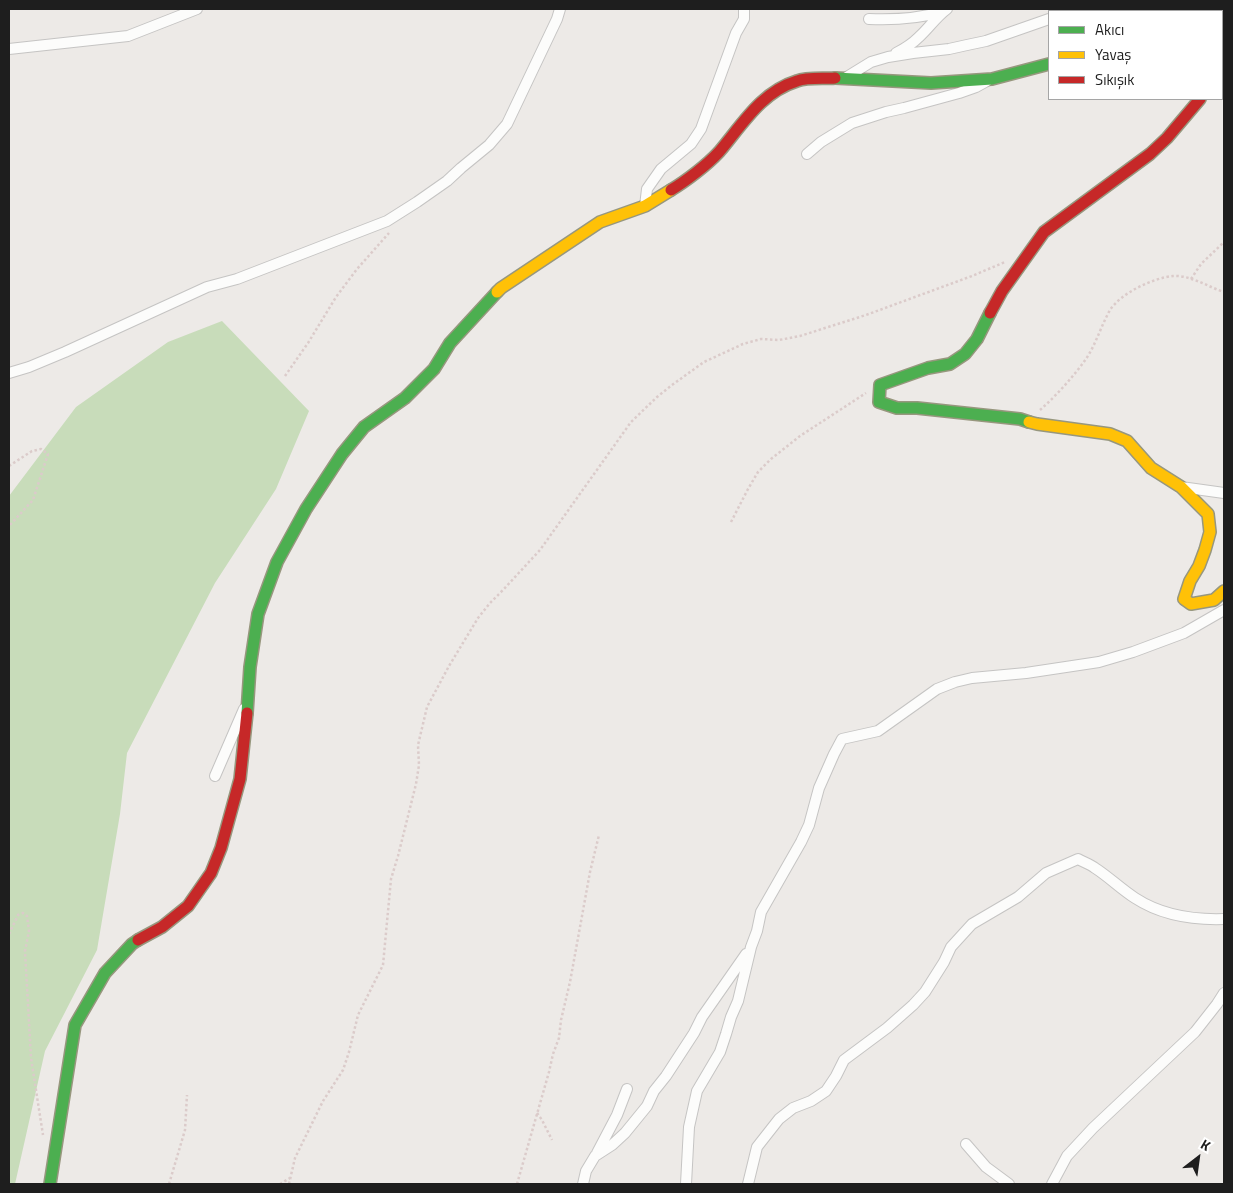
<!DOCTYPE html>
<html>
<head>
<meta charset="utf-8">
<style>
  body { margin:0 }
  #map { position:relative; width:1233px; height:1193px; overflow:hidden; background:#edeae7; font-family:"Titillium Web",sans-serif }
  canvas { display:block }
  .frame { position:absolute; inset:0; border:10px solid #1e1e1e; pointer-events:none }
  .legend { position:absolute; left:1048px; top:10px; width:175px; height:90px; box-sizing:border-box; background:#fff; border:1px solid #a5a5a5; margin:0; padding:6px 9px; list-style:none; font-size:15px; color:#1e1e1e }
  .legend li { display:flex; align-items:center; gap:10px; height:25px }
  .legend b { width:25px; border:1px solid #a5a5a5 }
  .north { position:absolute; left:1173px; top:1133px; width:50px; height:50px; -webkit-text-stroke:4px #fff; paint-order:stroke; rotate:30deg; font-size:14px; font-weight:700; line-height:20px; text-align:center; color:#1e1e1e }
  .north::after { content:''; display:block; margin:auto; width:18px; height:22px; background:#1e1e1e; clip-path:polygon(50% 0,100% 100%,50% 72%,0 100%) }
</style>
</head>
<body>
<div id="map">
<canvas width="1233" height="1193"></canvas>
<div class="frame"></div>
<ul class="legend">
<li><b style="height:6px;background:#4caf50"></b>Akıcı</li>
<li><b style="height:6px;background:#ffc107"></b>Yavaş</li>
<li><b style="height:6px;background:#c62828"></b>Sıkışık</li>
</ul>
<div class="north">K</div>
</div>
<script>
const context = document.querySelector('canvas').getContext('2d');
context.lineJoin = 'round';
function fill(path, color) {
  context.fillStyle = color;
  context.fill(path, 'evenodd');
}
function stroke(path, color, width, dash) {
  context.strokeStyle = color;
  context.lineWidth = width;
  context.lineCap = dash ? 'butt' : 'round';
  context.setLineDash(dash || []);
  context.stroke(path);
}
fill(new Path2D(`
  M 222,321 L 309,411 L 276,489 L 215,583 L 127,753 L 120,814 L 97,950 L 45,1051 L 15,1184 L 9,1184 L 9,496 L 76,407 L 168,342 Z`), '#c8dcba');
const street = new Path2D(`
  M 1065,11 L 1069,9
  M 869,19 C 894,20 917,19 941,12
  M 9,49 L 128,36 L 197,9
  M 896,53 C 904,49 912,44 919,37 C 929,28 936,17 947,9
  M 1222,74 L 1224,71
  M 845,78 L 871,62 L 888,57 L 913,53 L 949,49 L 967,45 L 986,41 L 1049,19
  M 807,154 L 821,142 L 852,123 L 886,112 L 904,108 L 959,93 L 976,87 L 987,81
  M 645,206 L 647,189 L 661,169 L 691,144 L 701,129 L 736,33 L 744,19 L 744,9
  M 9,373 L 29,367 L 65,352 L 207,287 L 237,279 L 387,221 L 417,202 L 447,181 L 461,168 L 489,145 L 507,124 L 557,19 L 560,9
  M 1181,487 L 1224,493
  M 215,776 L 244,709
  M 966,1144 L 986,1167 L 1009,1184
  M 597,1153 L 617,1115 L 627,1089
  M 583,1184 L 586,1171 L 595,1156 L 612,1145 L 625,1133 L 647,1106 L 654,1091 L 666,1076 L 694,1033 L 702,1017 L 746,954
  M 686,1184 L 689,1127 L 697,1091 L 720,1052 L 726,1034 L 731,1017 L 738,1001 L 751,947 L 757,931 L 761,912 L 801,842 L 809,825 L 819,788 L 834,754 L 842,739 L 878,731 L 937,689 L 955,682 L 972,678 L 1026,673 L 1099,662 L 1133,652 L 1184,633 L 1224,610
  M 748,1184 L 757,1147 L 779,1119 L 793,1108 L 811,1101 L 826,1091 L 836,1076 L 844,1060 L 887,1028 L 913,1005 L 925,992 L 944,962 L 951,947 L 972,924 L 1018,897 L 1046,873 L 1078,859 C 1083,862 1090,864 1095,868 C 1109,877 1121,889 1135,898 C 1161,915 1194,920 1224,919
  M 1052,1184 L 1067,1156 L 1093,1128 L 1195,1032 L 1217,1004 L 1224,993`);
const fast = new Path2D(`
  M 1170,11 L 1173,9
  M 835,78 L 931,83 L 992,79 L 1049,64
  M 990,313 L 977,339 L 965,354 L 950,364 L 928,368 L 880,385 L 879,402 L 897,408 L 917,408 L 1020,419 L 1029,422
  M 247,713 L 250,667 L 258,614 L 277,562 L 306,509 L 342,454 L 364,427 L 405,398 L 434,369 L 450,343 L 497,292
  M 50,1184 L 75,1025 L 105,973 L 132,944 L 138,940`);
const slow = new Path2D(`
  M 497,292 L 501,288 L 600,222 L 645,206 L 671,190
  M 1029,422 L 1037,424 L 1110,434 L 1127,441 L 1151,468 L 1181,487 L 1208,514 L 1210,532 L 1205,550 L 1199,566 L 1190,581 L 1184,599 L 1191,604 L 1214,600 L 1224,591`);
const jam = new Path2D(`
  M 671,190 C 686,181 707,165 719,152 C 742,125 761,92 797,81 C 807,77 824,79 835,78
  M 990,313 L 1002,291 L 1044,232 L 1150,154 L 1167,138 L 1200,99
  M 138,940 L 162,927 L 188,906 L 211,873 L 221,848 L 240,779 L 247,713`);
stroke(street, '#c5c4c3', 12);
stroke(fast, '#97977e', 14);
stroke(slow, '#97977e', 14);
stroke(jam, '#97977e', 14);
stroke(new Path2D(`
  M 1191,279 L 1201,264 L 1224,242
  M 285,376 L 308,343 L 336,297 L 357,269 L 389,233
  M 1040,410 C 1057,395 1073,377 1086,359 C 1096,344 1101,326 1110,310 C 1121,293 1153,278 1173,276 C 1191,275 1208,287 1224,292
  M 9,466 L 32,451 L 41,449 L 48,454 L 33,500 L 9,526
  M 731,522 L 748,489 L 758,472 L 771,459 L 800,436 L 866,393
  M 9,934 L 18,915 L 23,913 L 27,916 L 29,931 L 25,951 L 31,1058 L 43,1135
  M 537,1113 L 542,1120 L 552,1140
  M 169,1184 L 185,1130 L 187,1095
  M 280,1184 L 290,1178
  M 289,1184 L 295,1158 L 323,1101 L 343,1070 L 349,1052 L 358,1015 L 383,965 L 391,879 L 398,856 L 416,784 L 419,765 L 418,745 L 427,707 L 449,666 L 478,618 L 490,603 L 503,590 L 540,550 L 631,422 L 657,397 L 672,385 L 704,362 L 743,344 L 761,339 L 779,340 L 800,336 L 866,315 L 972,276 L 1005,262
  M 517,1184 L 549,1072 L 553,1054 L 559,1038 L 561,1020 L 570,982 L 590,872 L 599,835`), '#dbcbca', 2.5, [2.5, 2.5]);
stroke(street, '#fcfcfb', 10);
stroke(fast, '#4caf50', 11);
stroke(slow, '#ffc107', 11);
stroke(jam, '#c62828', 11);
</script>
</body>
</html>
